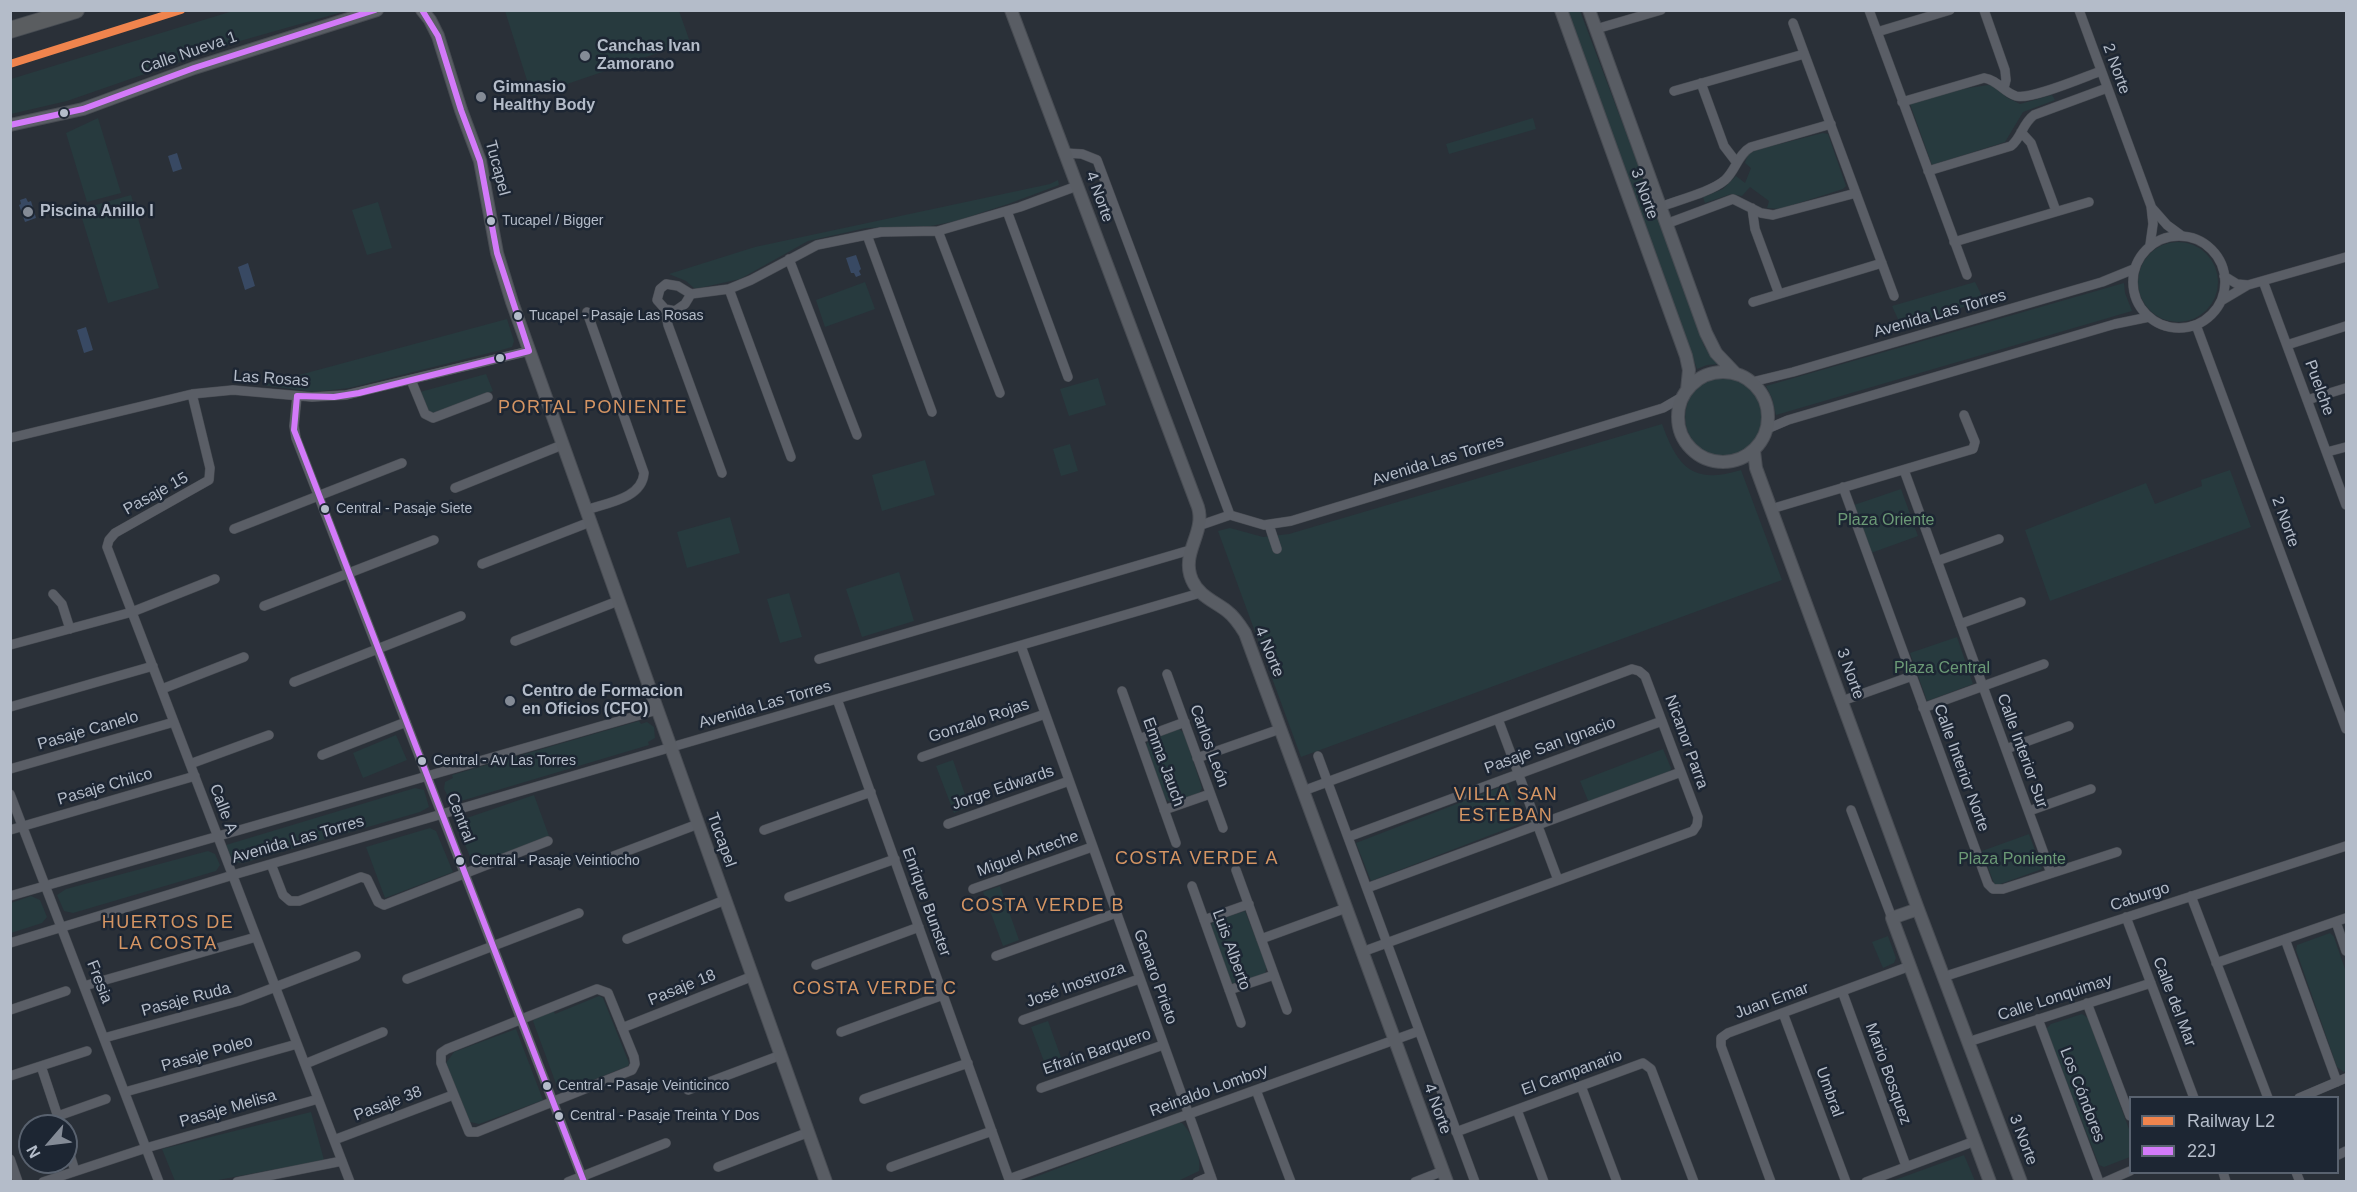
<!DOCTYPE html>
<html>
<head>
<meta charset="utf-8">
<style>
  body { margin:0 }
  #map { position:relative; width:2357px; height:1192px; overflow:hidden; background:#2a3038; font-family:Arial,sans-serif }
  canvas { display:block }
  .frame { position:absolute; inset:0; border:12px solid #b4bcc9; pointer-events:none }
  .legend { position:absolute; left:2129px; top:1096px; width:210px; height:78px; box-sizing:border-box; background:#1d2633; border:2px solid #59626f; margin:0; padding:8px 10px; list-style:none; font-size:18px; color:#b4bcc9 }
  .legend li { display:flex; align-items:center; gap:12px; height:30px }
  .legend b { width:30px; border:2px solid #59626f }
  .north { position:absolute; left:18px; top:1114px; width:60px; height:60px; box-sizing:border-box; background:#1d2633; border:2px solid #59626f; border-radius:50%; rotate:242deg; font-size:16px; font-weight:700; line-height:24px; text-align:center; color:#b4bcc9 }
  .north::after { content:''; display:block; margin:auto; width:21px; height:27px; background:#848b96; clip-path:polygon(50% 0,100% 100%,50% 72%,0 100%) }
</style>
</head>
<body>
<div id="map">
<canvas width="2357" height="1192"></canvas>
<div class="frame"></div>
<ul class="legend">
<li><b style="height:8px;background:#f0844d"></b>Railway L2</li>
<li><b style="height:8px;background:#d37af9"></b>22J</li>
</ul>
<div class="north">N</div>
</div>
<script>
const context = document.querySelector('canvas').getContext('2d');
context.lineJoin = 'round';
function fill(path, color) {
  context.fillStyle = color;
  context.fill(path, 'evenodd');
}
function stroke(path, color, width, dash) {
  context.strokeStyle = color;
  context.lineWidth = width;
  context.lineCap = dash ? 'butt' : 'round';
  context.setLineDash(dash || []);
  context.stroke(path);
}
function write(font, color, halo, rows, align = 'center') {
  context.font = font + ' Arial,sans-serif';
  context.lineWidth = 5;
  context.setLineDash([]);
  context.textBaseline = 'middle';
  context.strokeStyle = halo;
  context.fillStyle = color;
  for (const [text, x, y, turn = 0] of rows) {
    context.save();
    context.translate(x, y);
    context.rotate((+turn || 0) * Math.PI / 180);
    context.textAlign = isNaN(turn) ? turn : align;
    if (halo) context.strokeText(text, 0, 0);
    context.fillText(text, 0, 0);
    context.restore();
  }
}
fill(new Path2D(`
  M 236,10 L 346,11 L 240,41 L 67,101 L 11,114 L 11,79 Z
  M 505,11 L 679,11 L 690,42 L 532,96 Z
  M 1566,11 L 1580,11 L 1678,270 L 1704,346 L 1718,364 L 1707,365 L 1697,369 Z
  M 1988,85 L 1999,87 L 2006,97 L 2020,104 L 2052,95 L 2055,100 L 2023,112 L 2005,142 L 1932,165 L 1910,104 L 1950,91 Z
  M 98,118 L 121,193 L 87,202 L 66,133 Z
  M 1533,118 L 1536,129 L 1449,154 L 1446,144 Z
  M 1823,133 L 1828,134 L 1846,186 L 1843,189 L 1780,209 L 1767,208 L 1769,201 L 1750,187 L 1742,196 L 1731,194 L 1705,203 L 1703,197 L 1723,189 L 1736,176 L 1745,183 L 1751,168 L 1745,163 L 1748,154 L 1752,151 Z
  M 1058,180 L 1059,185 L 1008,204 L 956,221 L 931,226 L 866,228 L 808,241 L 740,279 L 695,289 L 686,281 L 669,274 L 755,247 L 1050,184 Z
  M 131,195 L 159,288 L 108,303 L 81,215 L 92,206 Z
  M 378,202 L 392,248 L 367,255 L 352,210 Z
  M2138 282a40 40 0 1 1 80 0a40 40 0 1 1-80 0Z
  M 865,282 L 875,309 L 825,327 L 816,300 Z
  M 1975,282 L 1984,300 L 1902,328 L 1892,306 Z
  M 2124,283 L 2125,293 L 2132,311 L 1776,415 L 1772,398 L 1766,386 Z
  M 507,319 L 514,341 L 512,347 L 505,349 L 349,388 L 314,392 L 262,385 Z
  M 486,374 L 493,391 L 434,415 L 426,411 L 420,392 Z
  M1685 417a40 40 0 1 1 80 0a40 40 0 1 1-80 0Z
  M 1098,378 L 1106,405 L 1069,416 L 1060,389 Z
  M 1662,424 C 1678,467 1692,485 1741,470 L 1782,580 L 1301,757 L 1218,531 L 1230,528 L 1263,537 L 1289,534 Z
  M 1070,444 L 1078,471 L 1061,476 L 1053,449 Z
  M 925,460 L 935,495 L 882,511 L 872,475 Z
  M 2230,470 L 2251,527 L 2050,601 L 2025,530 L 2146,483 L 2155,504 L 2202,486 L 2201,480 Z
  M 1901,489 L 1918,536 L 1871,553 L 1854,505 Z
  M 730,517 L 740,553 L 687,568 L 677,532 Z
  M 899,572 L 914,621 L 862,637 L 846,589 Z
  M 789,593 L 802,637 L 780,643 L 767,599 Z
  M 1957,637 L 1973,684 L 1927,701 L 1910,653 Z
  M 639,721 L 641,724 L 647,722 L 654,727 L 655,738 L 648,742 L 649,745 L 461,801 L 459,798 L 449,798 L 444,789 L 445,782 L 453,778 L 452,775 Z
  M 1179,729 L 1184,733 L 1202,788 L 1199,794 L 1172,803 L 1165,799 L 1146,745 L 1149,739 Z
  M 396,735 L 407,760 L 363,778 L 353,753 Z
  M 1663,749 L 1671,768 L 1670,772 L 1589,803 L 1580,781 Z
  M 953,760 L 969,806 L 954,813 L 936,766 Z
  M 1508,784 L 1522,823 L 1371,881 L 1356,843 Z
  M 415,788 L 424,790 L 429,807 L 420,812 L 243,863 L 233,862 L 226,845 Z
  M 534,795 L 549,836 L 476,866 L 473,864 L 457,825 L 461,820 Z
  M 430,828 L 436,831 L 453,872 L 385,898 L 366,847 Z
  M 2029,834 L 2042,869 L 1995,886 L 1982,851 Z
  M 208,851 L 215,854 L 220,865 L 216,871 L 73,913 L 64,911 L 57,895 L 66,889 Z
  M 1000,886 L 1019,940 L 1003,946 L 983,892 Z
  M 31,896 L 40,900 L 47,917 L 42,923 L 11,933 L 11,903 Z
  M 1245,911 L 1267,967 L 1265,973 L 1237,984 L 1231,983 L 1211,925 L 1214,921 Z
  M 2330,933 L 2334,937 L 2346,972 L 2346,1070 L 2344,1072 L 2337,1067 L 2296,950 L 2297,945 Z
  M 1888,936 L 1896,958 L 1894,963 L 1883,968 L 1872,942 Z
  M 599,996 L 603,998 L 629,1063 L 628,1066 L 563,1092 L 559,1092 L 533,1021 L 535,1018 L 553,1010 L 555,1014 Z
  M 2082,1014 L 2088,1018 L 2130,1132 L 2130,1157 L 2104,1167 L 2099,1165 L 2046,1029 L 2051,1024 Z
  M 1048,1021 L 1064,1066 L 1048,1072 L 1031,1027 Z
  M 516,1029 L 543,1100 L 479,1124 L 470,1122 L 446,1063 L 454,1052 Z
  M 311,1112 L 324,1160 L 213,1181 L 175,1181 L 162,1149 Z
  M 1177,1123 L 1182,1123 C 1192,1132 1202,1159 1199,1171 L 1178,1181 L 1022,1182 Z
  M 1964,1155 L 1975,1181 L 1892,1181 Z`), '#273a3e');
fill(new Path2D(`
  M 177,153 L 182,169 L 173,172 L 168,156 Z
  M 26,198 L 28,202 L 31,201 L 36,218 L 25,222 L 19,205 L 21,204 L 20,200 Z
  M 856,255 L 861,269 L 859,271 L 861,275 L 856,277 L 854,273 L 851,273 L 846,258 Z
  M 248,263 L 255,286 L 245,290 L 238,267 Z
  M 86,327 L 93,350 L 84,353 L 77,330 Z`), '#384963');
const street = new Path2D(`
  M 1869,10 L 1967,275
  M 1984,10 L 2005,70 L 2006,80 L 2004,88
  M 2079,10 L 2151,206 L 2153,224 L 2150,245
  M 1793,23 L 1894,296
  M 1596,29 L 1661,10
  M 1877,32 L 1950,10
  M 1701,83 L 1724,146 L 1737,163
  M 1674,91 L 1804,54
  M 1902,102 L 1984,78 C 1998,80 2003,92 2016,96 C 2031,100 2084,77 2101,71
  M 2021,132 L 2031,143 L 2056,211
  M 1065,153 L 1082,154 L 1097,160 L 1230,515
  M 1928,171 L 2011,146 C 2022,137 2022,124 2034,115 L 2107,88
  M 1660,207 C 1678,200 1711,192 1725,180 C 1736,170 1738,154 1751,147 L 1831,124
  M 1752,208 L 1755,229 L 1779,294
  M 2152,208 L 2167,225 L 2182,236
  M 1007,211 L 1068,377
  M 1666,224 L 1733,199 L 1761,213 L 1773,215 L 1856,193
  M 938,231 L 1000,393
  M 867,235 L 932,412
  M2133 282a46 46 0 1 1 92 0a46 46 0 1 1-92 0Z
  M 1954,242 L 2089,202
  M 789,259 L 857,435
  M 2224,276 L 2237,284 L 2248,285
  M 2263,281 L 2346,505
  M 729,289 L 791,457
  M 691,294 L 685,304 L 675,311 L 665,309 L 657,300 L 660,289 L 666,284 L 678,286 L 691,294 L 729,289 L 751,280 L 817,245 L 881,232 L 938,231 L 1020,207 L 1077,186
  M 2221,301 L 2248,285 L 2346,257
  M 1753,302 L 1882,263
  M 665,309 L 668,325 L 722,473
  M 2196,325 L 2346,729
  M 2287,345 L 2346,326
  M 411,380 L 425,414 L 433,418 L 488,397
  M 1752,382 L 1793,372 L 2102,282 L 2134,269
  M 192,394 L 210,468 L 209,480 L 115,533 L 109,540 L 107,547 L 350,1182
  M 297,396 L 294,426 L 296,438 L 584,1182
  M 2307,400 L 2346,388
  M 1767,429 L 1788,420 L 2115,324 L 2149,317
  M 10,438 L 192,394 L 233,390 L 312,397 L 346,395 L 529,351
  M 2327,452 L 2346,447
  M 1904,470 L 2051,873
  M 1843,487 L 1988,884 L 1993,889 L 2003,889 L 2117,852
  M 455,488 L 562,445
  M 1771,509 L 1973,449 L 1975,442 L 1964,415
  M 586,510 C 606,503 642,499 644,473 L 587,312
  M 1201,525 L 1230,515 L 1264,525 L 1291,521 L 1663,408 L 1682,397
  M 1269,525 L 1277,549
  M 234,529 L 402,463
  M 1937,561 L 1999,539
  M 482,564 L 590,522
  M 53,594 L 62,604 L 70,629
  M 264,606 L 434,540
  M 1960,624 L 2021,602
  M 515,641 L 618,601
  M 10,645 L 132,612 L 215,579
  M 1021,646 L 1213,1182
  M 819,659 L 1190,550
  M 1167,674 L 1223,828
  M 294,682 L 461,616
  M 162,689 L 244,657
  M 1122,691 L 1176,843
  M 837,699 L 1010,1182
  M 1842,701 L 1912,676
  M 10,707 L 153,666
  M 1923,708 L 2044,664
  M 1498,719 L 1558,880
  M 1139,739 L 1185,722
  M 2006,749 L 2069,726
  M 322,755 L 406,722
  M 1318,756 L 1475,1182
  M 922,757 L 1045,714
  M 1197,758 L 1280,729
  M 190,764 L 269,735
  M 10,769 L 174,722
  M 1303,791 L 1632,669 L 1639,671 L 1645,676 L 1698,817 L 1697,825 L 1693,831 L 1362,952
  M 10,794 L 159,1182
  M 1164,810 L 1210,794
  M 1851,810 L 1892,918
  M 2029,811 L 2091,789
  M 948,824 L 1069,781
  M 10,830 L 195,776
  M 764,830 L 871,792
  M 1348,837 L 1662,721
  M 598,862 L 698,824
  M 271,864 L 283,895 L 290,901 L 299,901 L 361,877 L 367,879 L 378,902 L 384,905 L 548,841
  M 1236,870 L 1287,1010
  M 1192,886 L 1241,1023
  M 1367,888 L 1681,772
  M 973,889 L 1092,847
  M 10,896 L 657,710
  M 2191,896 L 2268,1098
  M 789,897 L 895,859
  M 2126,917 L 2194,1098
  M 1204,920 L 1249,904
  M 2336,922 L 2346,951
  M 627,939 L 725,900
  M 1261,939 L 1346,908
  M 2285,939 L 2337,1082
  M 10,943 L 233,875 L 1200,593
  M 996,956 L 1116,913
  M 2216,963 L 2346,918
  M 816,965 L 919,927
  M 1943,977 L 2346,846
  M 407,979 L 579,913
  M 84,986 L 256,937
  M 597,989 L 608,993 L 634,1057 L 635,1064 L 632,1070 L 477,1132 L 469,1132 L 441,1063 L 441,1053 L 447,1049 Z
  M 1229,990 L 1274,975
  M 1842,991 L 1906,1166
  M 2087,1003 L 2130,1116
  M 10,1010 L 66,991
  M 1783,1013 L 1846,1182
  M 2038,1019 L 2099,1182
  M 1023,1020 L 1139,979
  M 622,1028 L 753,976
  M 841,1032 L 943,995
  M 104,1038 L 239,1001 L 356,956
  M 1968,1042 L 2151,983
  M 305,1064 L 383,1032
  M 41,1066 L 61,1126
  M 10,1076 L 87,1051
  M 1581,1086 L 1617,1182
  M 1041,1088 L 1163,1045
  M 688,1090 L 781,1055
  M 1256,1090 L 1291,1182
  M 125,1092 L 297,1044
  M 2299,1098 L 2346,1078
  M 864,1099 L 968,1063
  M 1517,1110 L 1544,1182
  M 58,1116 L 106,1099
  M 1456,1132 L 1643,1063 L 1651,1069 L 1694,1182
  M 334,1140 L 453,1095
  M 66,1142 L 75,1171
  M 2338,1155 L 2346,1151
  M 10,1159 L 18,1182
  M 718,1167 L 809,1132
  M 891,1167 L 992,1131
  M 2223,1172 L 2226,1182
  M 2296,1172 L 2300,1182
  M 1009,1179 L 1419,1031
  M 43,1182 L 146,1148 L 318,1099
  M 237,1182 L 342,1161
  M 568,1182 L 666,1143
  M 1197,1182 L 1211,1176
  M 1415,1182 L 1443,1171
  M 1771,1182 L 1721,1046 L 1721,1038 L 1728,1033 L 1910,966
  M 1866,1182 L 1975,1141
  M 2105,1182 L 2130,1171`);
const secondary = new Path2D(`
  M 422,10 L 430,20 L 438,36 L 461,110 L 480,161 L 497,253 L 512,302 L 826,1182
  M 1011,10 L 1198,507 C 1206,533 1180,553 1192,580 C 1199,596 1214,601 1227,611 C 1235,617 1240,625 1245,633 L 1447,1182
  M 1561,10 L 1686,356 L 1689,370 L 1687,390
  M 1589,10 L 1706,333 L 1716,353 L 1735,373
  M 10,125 L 83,109 L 194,68 L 377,10
  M1678 417a45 45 0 1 1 90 0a45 45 0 1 1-90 0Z
  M 1754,451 L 1756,468 L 1771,509 L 1918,909 L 2021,1182
  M 1918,909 L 1892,918 L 1990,1182`);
const highway = new Path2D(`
  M 10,30 L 76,10`);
stroke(street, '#484c53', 10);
stroke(secondary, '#484c53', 14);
stroke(highway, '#474c53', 18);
stroke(street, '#5a5e66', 9);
stroke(secondary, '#595d64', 12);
stroke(highway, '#5a5d60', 16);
stroke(new Path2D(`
  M 422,10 L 438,36 L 461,110 L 480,161 L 497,253 L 529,351 L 359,393 L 334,397 L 297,396 L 294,430 L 584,1182
  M 10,125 L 83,109 L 194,68 L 375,10`), '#d37af9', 6);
stroke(new Path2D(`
  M 10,64 L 181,10`), '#f0844d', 8);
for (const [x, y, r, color] of [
  [585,56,6,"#848b96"],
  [481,97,6,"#848b96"],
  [64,113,5,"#b4bcc9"],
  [28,212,6,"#848b96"],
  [491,221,5,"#b4bcc9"],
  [518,316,5,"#b4bcc9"],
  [500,358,5,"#b4bcc9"],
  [325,509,5,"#b4bcc9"],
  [510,701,6,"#848b96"],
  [422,761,5,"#b4bcc9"],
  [460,861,5,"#b4bcc9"],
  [547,1086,5,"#b4bcc9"],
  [559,1116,5,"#b4bcc9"]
]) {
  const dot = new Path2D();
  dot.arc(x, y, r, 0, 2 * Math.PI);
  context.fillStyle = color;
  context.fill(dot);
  stroke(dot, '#1d2633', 2);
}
write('14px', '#b4bcc9', '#1d2633', [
  ["Tucapel / Bigger",502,221],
  ["Tucapel - Pasaje Las Rosas",529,316],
  ["Central - Pasaje Siete",336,509],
  ["Central - Av Las Torres",433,761],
  ["Central - Pasaje Veintiocho",471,861],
  ["Central - Pasaje Veinticinco",558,1086],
  ["Central - Pasaje Treinta Y Dos",570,1116]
], 'left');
write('bold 16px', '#b4bcc9', '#1d2633', [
  ["Canchas Ivan",597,47],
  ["Zamorano",597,65],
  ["Gimnasio",493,88],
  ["Healthy Body",493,106],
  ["Piscina Anillo I",40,212],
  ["Centro de Formacion",522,692],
  ["en Oficios (CFO)",522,710]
], 'left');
write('16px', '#b4bcc9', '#1d2633', [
  ["Calle Nueva 1",189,53,-19],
  ["2 Norte",2116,69,70],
  ["Tucapel",497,168,75],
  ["3 Norte",1644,194,70],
  ["4 Norte",1099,197,70],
  ["Avenida Las Torres",1940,314,-16],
  ["Las Rosas",271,379,4],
  ["Puelche",2319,388,70],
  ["Avenida Las Torres",1438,461,-17],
  ["Pasaje 15",156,494,-29],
  ["2 Norte",2285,522,70],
  ["4 Norte",1269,652,68],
  ["3 Norte",1850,674,70],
  ["Avenida Las Torres",765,705,-16],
  ["Gonzalo Rojas",979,721,-19],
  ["Pasaje Canelo",88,731,-16],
  ["Nicanor Parra",1686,742,70],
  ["Carlos León",1209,746,70],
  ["Pasaje San Ignacio",1550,746,-20],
  ["Calle Interior Sur",2022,751,70],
  ["Emma Jauch",1163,762,70],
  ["Calle Interior Norte",1961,768,70],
  ["Pasaje Chilco",105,787,-16],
  ["Jorge Edwards",1003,788,-19],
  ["Calle A",223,809,69],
  ["Central",460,818,69],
  ["Avenida Las Torres",298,840,-16],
  ["Tucapel",721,840,70],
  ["Miguel Arteche",1028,854,-20],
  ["Caburgo",2140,897,-18],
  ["Enrique Bunster",926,902,70],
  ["Luis Alberto",1231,950,70],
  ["Genaro Prieto",1155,977,70],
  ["Fresia",99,982,69],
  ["José Inostroza",1076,985,-20],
  ["Pasaje 18",682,988,-22],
  ["Calle Lonquimay",2055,998,-18],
  ["Pasaje Ruda",186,1000,-15],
  ["Juan Emar",1772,1001,-20],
  ["Calle del Mar",2174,1002,69],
  ["Efraín Barquero",1097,1052,-19],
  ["Pasaje Poleo",207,1054,-16],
  ["El Campanario",1572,1073,-20],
  ["Mario Bosquez",1888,1074,70],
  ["Reinaldo Lomboy",1209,1091,-20],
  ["Umbral",1829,1092,70],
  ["Los Cóndores",2082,1095,69],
  ["Pasaje 38",388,1104,-21],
  ["Pasaje Melisa",228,1109,-16],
  ["4 Norte",1437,1109,70],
  ["3 Norte",2023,1140,69]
]);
write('16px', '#6b9a76', '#1d2633', [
  ["Plaza Oriente",1886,521],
  ["Plaza Central",1942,669],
  ["Plaza Poniente",2012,860]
]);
context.letterSpacing = '1.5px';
write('18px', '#d59563', '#1d2633', [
  ["PORTAL PONIENTE",593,408],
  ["VILLA SAN",1506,795],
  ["ESTEBAN",1506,816],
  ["COSTA VERDE A",1197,859],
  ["COSTA VERDE B",1043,906],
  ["HUERTOS DE",168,923],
  ["LA COSTA",168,944],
  ["COSTA VERDE C",875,989]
]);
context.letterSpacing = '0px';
</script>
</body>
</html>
